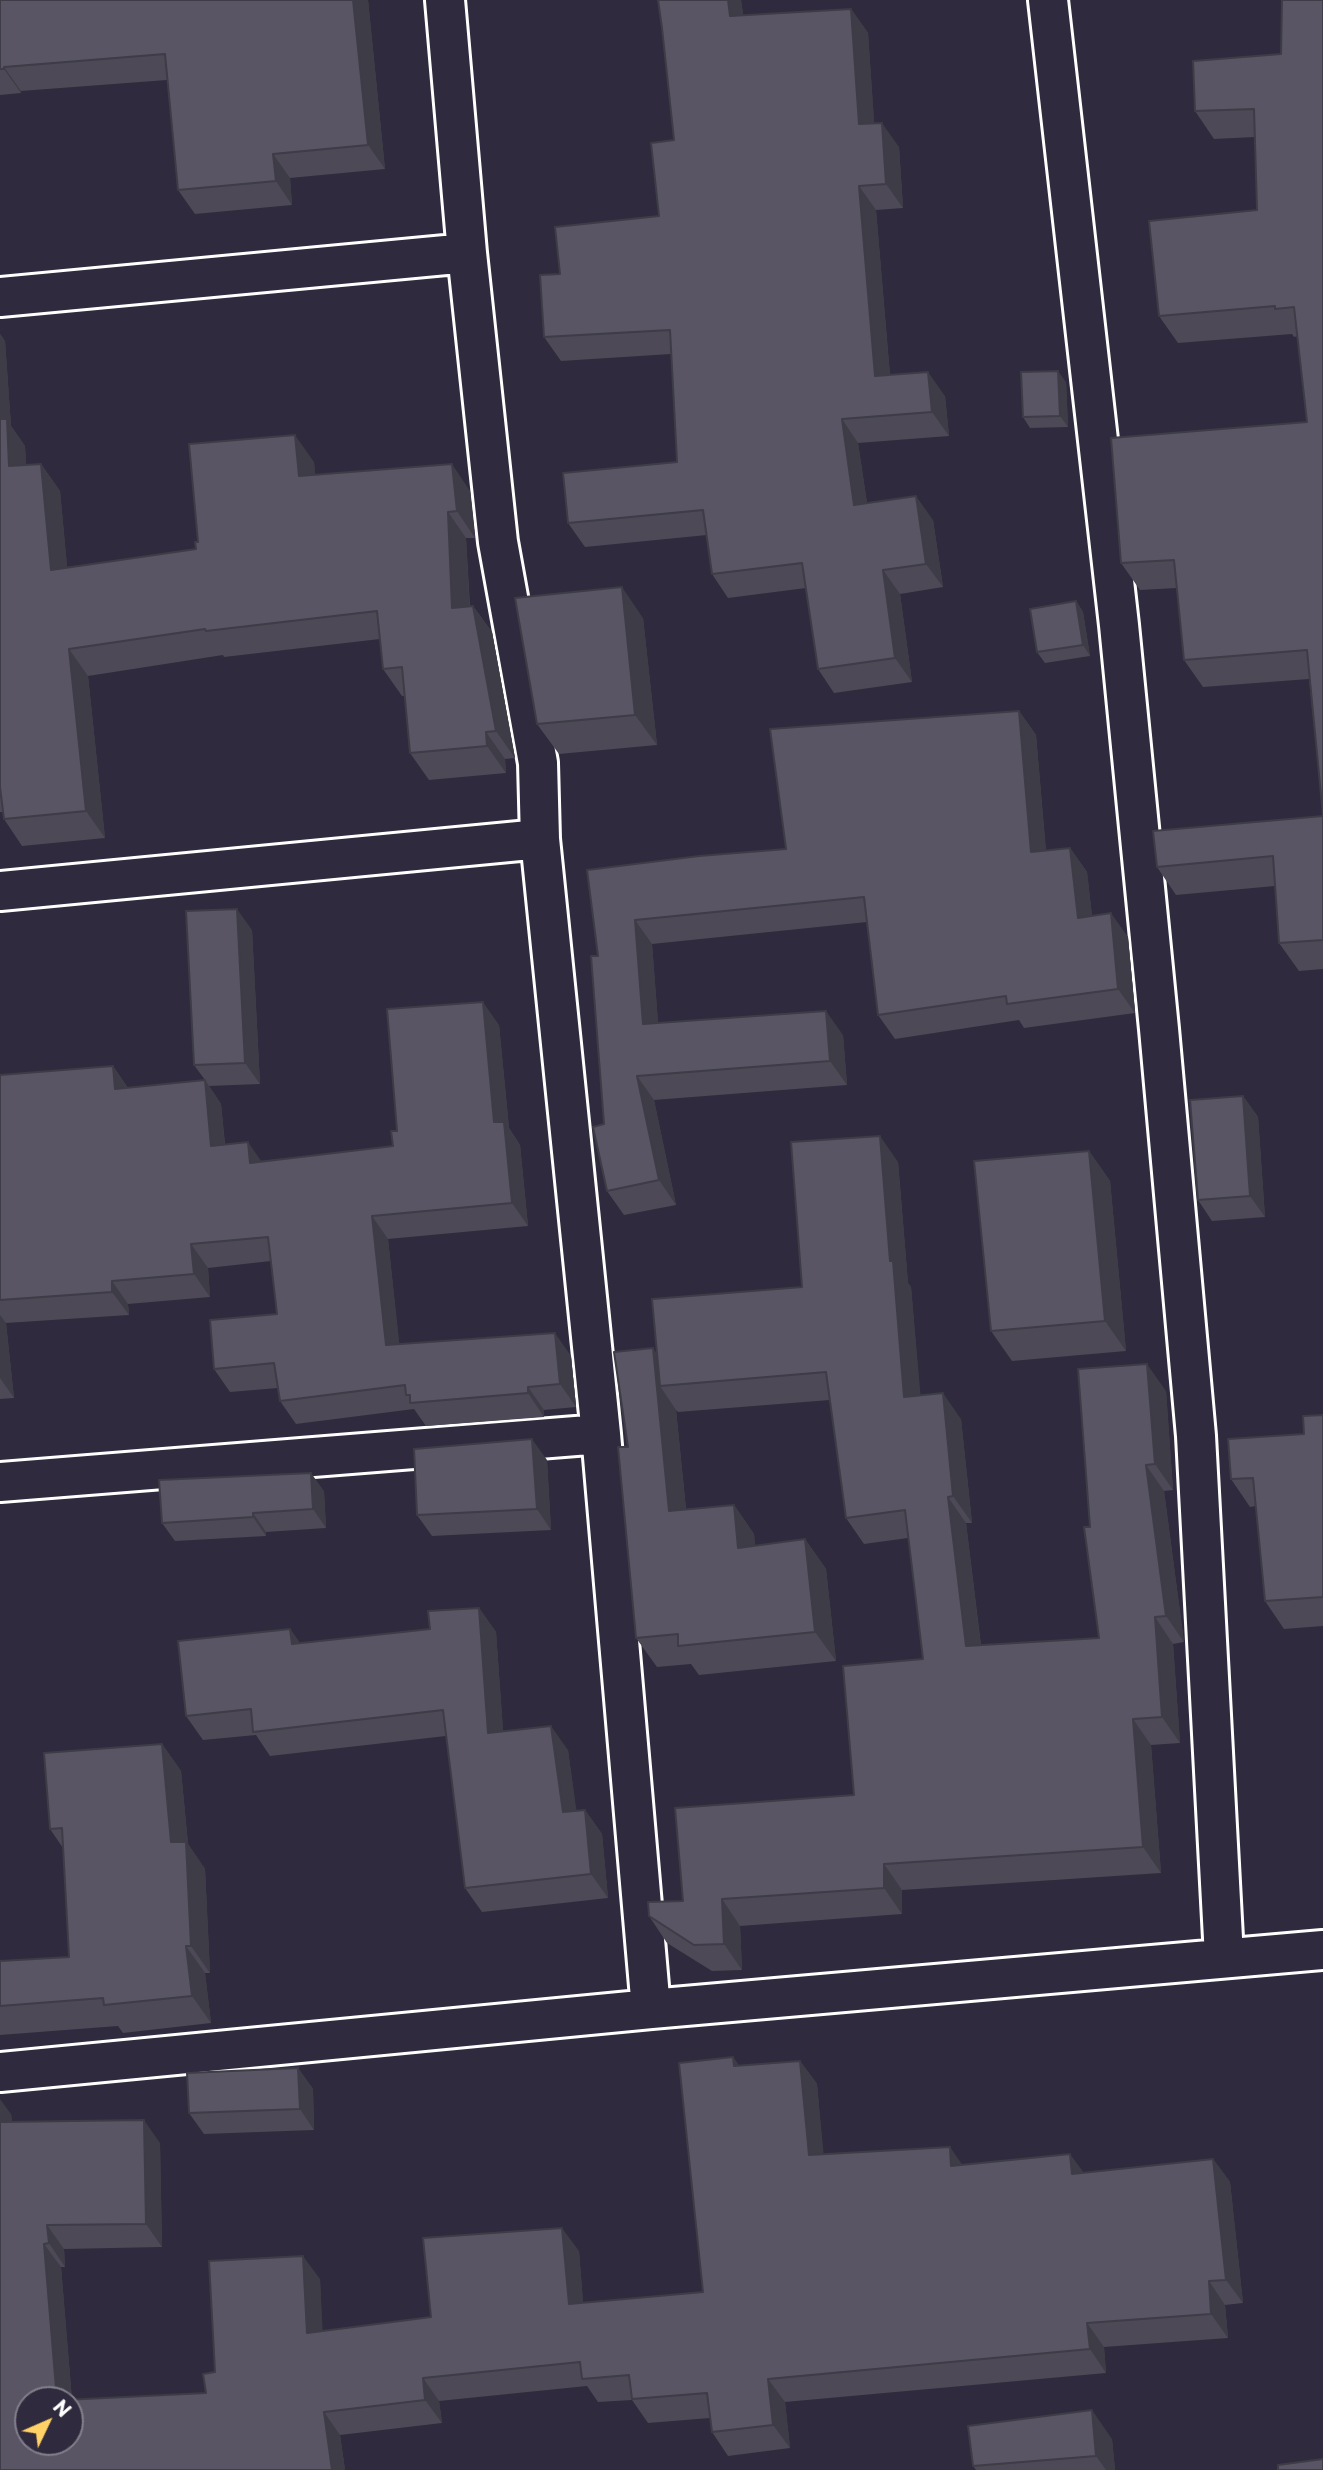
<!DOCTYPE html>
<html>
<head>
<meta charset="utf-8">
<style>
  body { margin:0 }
  #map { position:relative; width:1323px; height:2470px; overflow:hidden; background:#2f2a3d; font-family:"Playpen Sans",sans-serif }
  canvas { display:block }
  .north { position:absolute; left:14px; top:2386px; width:70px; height:70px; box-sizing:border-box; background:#2f2a3d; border:2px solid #827f8b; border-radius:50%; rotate:46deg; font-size:19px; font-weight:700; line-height:28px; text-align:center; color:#fff }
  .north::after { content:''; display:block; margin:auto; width:24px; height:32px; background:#ffd166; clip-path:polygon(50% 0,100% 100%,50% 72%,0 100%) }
</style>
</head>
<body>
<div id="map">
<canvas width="1323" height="2470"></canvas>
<div class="north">N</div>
</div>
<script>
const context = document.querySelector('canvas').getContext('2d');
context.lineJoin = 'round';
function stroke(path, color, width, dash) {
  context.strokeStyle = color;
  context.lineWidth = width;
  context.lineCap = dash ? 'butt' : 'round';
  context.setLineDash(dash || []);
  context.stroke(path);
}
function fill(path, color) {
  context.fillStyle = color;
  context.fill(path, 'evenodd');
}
const minor = new Path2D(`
  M 445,0 L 467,253 L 498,542 L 538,763 L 540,839 L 601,1434 L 651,2009
  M 1048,0 L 1119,625 L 1159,1029 L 1196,1436 L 1224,1957
  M 0,297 L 467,253
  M 0,891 L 540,839
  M 0,1482 L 601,1434
  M 0,2072 L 651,2009 L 1323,1950`);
stroke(minor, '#fff', 44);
stroke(minor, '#2f2a3d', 38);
fill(new Path2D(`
  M 0,0 L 368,0 L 385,169 L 290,178 L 292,205 L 195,214 L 178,190 L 167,80 L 21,91 L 21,93 L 0,95 Z
  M 658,0 L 741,0 L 743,15 L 851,9 L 868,33 L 874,123 L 899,147 L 903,208 L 876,210 L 890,375 L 945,396 L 949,436 L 858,443 L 867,503 L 933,520 L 943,587 L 900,594 L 912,682 L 834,693 L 818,669 L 806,588 L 728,598 L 712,574 L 707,535 L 585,547 L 568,523 L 677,462 L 671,354 L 561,361 L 544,337 L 560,274 L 659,216 L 674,140 L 662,28 Z
  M 1323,0 L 1323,969 L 1299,971 L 1279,943 L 1275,886 L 1176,895 L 1157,867 L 1323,816 L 1309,679 L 1203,687 L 1184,660 L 1177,588 L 1140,590 L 1121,563 L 1307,422 L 1298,336 L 1294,337 L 1292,334 L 1178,343 L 1159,316 L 1257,210 L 1255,137 L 1214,139 L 1195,111 L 1281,54 Z
  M 0,334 L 5,341 L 11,426 L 25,446 L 26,465 L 41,464 L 60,491 L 67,567 L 196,549 L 198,542 L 314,462 L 315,475 L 470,491 L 475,538 L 466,538 L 470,606 L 473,606 L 492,632 L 515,758 L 505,759 L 506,773 L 429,780 L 410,753 L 405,696 L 402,696 L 383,669 L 380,639 L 224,657 L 223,655 L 88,676 L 105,838 L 22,846 L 4,819 L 3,812 L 0,812 Z
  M 1066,382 L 1068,427 L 1030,428 L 1023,417 Z
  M 1076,601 L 1083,612 L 1090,656 L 1045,663 L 1037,652 Z
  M 643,618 L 657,745 L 559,754 L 537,724 Z
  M 1019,711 L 1036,735 L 1046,851 L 1070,848 L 1087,872 L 1092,916 L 1128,937 L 1135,1013 L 1024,1028 L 1019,1020 L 895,1039 L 878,1015 L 867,922 L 652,944 L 658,1023 L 843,1035 L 847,1085 L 654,1100 L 676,1205 L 624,1215 L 607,1191 L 598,956 L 587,870 L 786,849 Z
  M 252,930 L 260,1084 L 209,1086 L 221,1104 L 225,1144 L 261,1161 L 393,1146 L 397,1131 L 499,1025 L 509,1128 L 520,1145 L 528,1226 L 388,1239 L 399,1344 L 571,1356 L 576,1407 L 544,1410 L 544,1417 L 426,1426 L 414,1409 L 296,1424 L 280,1401 L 278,1388 L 230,1392 L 214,1369 L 277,1314 L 271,1261 L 208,1268 L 210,1297 L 128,1304 L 129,1315 L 6,1323 L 14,1398 L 0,1399 L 0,1075 L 113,1066 L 128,1088 L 205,1080 L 194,1065 Z
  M 1243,1096 L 1258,1117 L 1265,1217 L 1212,1221 L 1198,1200 Z
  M 1089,1151 L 1110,1181 L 1126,1351 L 1012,1361 L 991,1331 Z
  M 898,1162 L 908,1283 L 911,1287 L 920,1395 L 961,1419 L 972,1523 L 966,1523 L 981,1645 L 1099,1638 L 1090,1527 L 1166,1391 L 1173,1490 L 1164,1491 L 1184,1642 L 1173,1644 L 1180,1743 L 1151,1745 L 1161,1873 L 902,1890 L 902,1914 L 740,1926 L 742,1970 L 712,1971 L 667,1943 L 649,1916 L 683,1901 L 854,1795 L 923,1659 L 908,1538 L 864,1544 L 846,1518 L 830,1400 L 678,1412 L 676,1410 L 686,1509 L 734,1505 L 754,1534 L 755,1546 L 805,1539 L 826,1569 L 836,1661 L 699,1675 L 691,1664 L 657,1667 L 636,1638 L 628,1447 L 657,1354 L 802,1287 Z
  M 1323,1415 L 1323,1626 L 1284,1629 L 1265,1601 L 1256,1506 L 1250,1507 L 1231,1479 L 1304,1434 Z
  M 547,1460 L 551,1530 L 432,1536 L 417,1515 Z
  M 324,1491 L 326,1528 L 266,1532 L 266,1536 L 175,1541 L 162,1523 Z
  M 479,1608 L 496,1632 L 503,1731 L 568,1750 L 576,1811 L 585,1810 L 602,1834 L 608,1898 L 482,1912 L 465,1888 L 446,1736 L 270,1756 L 256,1735 L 203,1740 L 186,1716 L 290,1629 L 300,1643 L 430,1629 Z
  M 162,1744 L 181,1771 L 188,1844 L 205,1869 L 210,1973 L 205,1973 L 211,2023 L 123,2033 L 118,2026 L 0,2035 L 0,1961 L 69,1957 L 63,1848 L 50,1829 Z
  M 733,2057 L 739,2066 L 800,2061 L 817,2084 L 823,2154 L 1084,2173 L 1213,2159 L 1230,2182 L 1243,2303 L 1225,2305 L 1228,2338 L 1104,2347 L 1106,2373 L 785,2402 L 790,2448 L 728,2456 L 712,2432 L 710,2418 L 648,2423 L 632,2400 L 598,2402 L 587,2386 L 439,2401 L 442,2423 L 340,2435 L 345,2470 L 0,2470 L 11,2114 L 12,2122 L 160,2143 L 162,2247 L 64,2249 L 65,2267 L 61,2267 L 72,2400 L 206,2393 L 215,2372 L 320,2279 L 322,2331 L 431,2317 L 579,2251 L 583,2303 L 703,2292 Z
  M 298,2068 L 313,2089 L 314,2130 L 204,2134 L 189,2113 Z
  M 1112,2439 L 1115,2470 L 976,2470 L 973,2466 Z`), '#4d4956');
fill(new Path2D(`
  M 353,0 L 368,0 L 385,169 L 368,145 Z
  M 728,0 L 741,0 L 747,40 L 730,16 Z
  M 851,9 L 868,33 L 876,148 L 859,124 Z
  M 4,67 L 21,91 L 21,93 L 4,69 Z
  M 882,123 L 899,147 L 903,208 L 886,184 Z
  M 273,154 L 290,178 L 292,205 L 276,181 Z
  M 859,186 L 876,210 L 892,400 L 875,376 Z
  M 0,334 L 5,341 L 11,426 L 25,446 L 28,493 L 9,466 L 0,428 Z
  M 1058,371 L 1066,382 L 1068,427 L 1060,416 Z
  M 928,372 L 945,396 L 949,436 L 932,412 Z
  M 842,419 L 858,443 L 871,529 L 854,505 Z
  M 295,435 L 314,462 L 318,503 L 299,476 Z
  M 41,464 L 60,491 L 70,596 L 51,570 Z
  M 452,464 L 470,491 L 475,538 L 457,511 Z
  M 916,496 L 933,520 L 943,587 L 926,564 Z
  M 448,512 L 466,538 L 471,634 L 452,608 Z
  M 883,570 L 900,594 L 912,682 L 895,658 Z
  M 622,587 L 643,618 L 657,745 L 635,715 Z
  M 1076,601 L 1083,612 L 1090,656 L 1083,645 Z
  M 473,606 L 492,632 L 515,758 L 496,731 Z
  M 69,649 L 88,676 L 105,838 L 86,811 Z
  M 1019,711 L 1036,735 L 1048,877 L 1031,852 Z
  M 486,732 L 505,759 L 506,773 L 487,746 Z
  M 1070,848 L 1087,872 L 1095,942 L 1078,918 Z
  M 237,909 L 252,930 L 260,1084 L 245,1063 Z
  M 1111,913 L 1128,937 L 1135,1013 L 1118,989 Z
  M 635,920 L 652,944 L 660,1048 L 643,1024 Z
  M 483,1002 L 499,1025 L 509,1128 L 520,1145 L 528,1226 L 512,1203 L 494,1122 Z
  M 826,1011 L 843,1035 L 847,1085 L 830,1061 Z
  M 113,1066 L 129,1090 L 115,1089 Z
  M 637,1076 L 654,1100 L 676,1205 L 659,1180 Z
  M 205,1080 L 221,1104 L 227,1169 L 211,1146 Z
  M 1243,1096 L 1258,1117 L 1265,1217 L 1250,1196 Z
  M 880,1136 L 898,1162 L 908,1283 L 911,1287 L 923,1423 L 904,1397 L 890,1261 Z
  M 248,1142 L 264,1165 L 250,1163 Z
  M 1089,1151 L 1110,1181 L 1126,1351 L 1105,1321 Z
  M 372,1216 L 388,1239 L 402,1368 L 386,1345 Z
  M 191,1244 L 208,1268 L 210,1297 L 194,1274 Z
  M 112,1281 L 128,1304 L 129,1315 L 112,1292 Z
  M 0,1315 L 6,1323 L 14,1398 L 0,1378 Z
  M 555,1333 L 571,1356 L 576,1407 L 560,1384 Z
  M 653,1348 L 673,1377 L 660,1386 L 676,1410 L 689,1540 L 669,1511 Z
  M 1147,1364 L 1166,1391 L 1173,1490 L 1155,1464 Z
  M 528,1387 L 544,1410 L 544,1417 L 528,1393 Z
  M 943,1393 L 961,1419 L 972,1523 L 953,1496 Z
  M 532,1439 L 547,1460 L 551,1530 L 537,1509 Z
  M 1146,1465 L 1164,1491 L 1184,1642 L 1166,1616 Z
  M 311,1473 L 324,1491 L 326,1528 L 313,1509 Z
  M 948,1497 L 966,1523 L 984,1672 L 966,1646 Z
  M 734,1505 L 754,1534 L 758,1577 L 738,1548 Z
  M 253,1513 L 266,1532 L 266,1536 L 253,1517 Z
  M 805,1539 L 826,1569 L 836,1661 L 815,1632 Z
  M 479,1608 L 496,1632 L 505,1757 L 488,1733 Z
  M 1155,1617 L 1173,1644 L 1180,1743 L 1162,1717 Z
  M 290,1629 L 307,1653 L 292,1644 Z
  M 1133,1719 L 1151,1745 L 1161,1873 L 1143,1847 Z
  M 551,1726 L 568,1750 L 580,1836 L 563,1812 Z
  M 162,1744 L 181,1771 L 188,1844 L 205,1869 L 210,1973 L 191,1946 L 171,1842 Z
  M 585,1810 L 602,1834 L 608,1898 L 591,1874 Z
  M 884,1864 L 902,1890 L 902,1914 L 884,1888 Z
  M 722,1899 L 740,1926 L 742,1970 L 724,1944 Z
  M 186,1946 L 205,1973 L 211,2023 L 192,1996 Z
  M 733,2057 L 749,2080 L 734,2066 Z
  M 800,2061 L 817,2084 L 826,2179 L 809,2155 Z
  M 298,2068 L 313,2089 L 314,2130 L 300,2109 Z
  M 0,2099 L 11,2114 L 14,2146 L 0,2126 Z
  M 144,2120 L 160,2143 L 162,2247 L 146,2224 Z
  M 950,2147 L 966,2170 L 951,2166 Z
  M 1070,2154 L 1087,2177 L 1072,2174 Z
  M 1213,2159 L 1230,2182 L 1243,2303 L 1226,2280 Z
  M 47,2225 L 64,2249 L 65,2267 L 49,2243 Z
  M 562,2228 L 579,2251 L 585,2327 L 569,2304 Z
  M 44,2244 L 61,2267 L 74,2424 L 57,2400 Z
  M 303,2256 L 320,2279 L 324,2357 L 307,2333 Z
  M 1209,2281 L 1225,2305 L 1228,2338 L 1211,2314 Z
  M 1087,2323 L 1104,2347 L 1106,2373 L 1090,2349 Z
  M 423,2378 L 439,2401 L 442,2423 L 425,2400 Z
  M 768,2379 L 785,2402 L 790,2448 L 773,2425 Z
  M 1092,2410 L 1112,2439 L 1115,2470 L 1106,2470 L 1096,2456 Z
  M 324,2412 L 340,2435 L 345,2470 L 332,2470 Z`), '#3e3c46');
const building = new Path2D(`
  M 0,0 L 353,0 L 368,145 L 273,154 L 276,181 L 178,190 L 165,54 L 4,67 L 4,69 L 0,69 Z
  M 658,0 L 728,0 L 730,16 L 851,9 L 859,124 L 882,123 L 886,184 L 859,186 L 875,376 L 928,372 L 932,412 L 842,419 L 854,505 L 916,496 L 926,564 L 883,570 L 895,658 L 818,669 L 802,563 L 712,574 L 703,510 L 568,523 L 563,473 L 677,462 L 670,330 L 544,337 L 540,275 L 560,274 L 555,227 L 659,216 L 651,143 L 674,140 L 662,28 Z
  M 1282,0 L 1323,0 L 1323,940 L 1279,943 L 1273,856 L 1157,867 L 1153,831 L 1323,816 L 1307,650 L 1184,660 L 1174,560 L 1121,563 L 1111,438 L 1307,422 L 1294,307 L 1275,309 L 1275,306 L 1159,316 L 1149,221 L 1257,210 L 1254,109 L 1195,111 L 1193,61 L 1281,54 Z
  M 1058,371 L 1060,416 L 1023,417 L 1021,372 Z
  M 0,419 L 7,419 L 9,466 L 41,464 L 51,570 L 196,549 L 195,542 L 198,542 L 189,444 L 295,435 L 299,476 L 452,464 L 457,511 L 448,512 L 452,608 L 473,606 L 496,731 L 486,732 L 487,746 L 410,753 L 402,667 L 383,669 L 377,611 L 206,631 L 205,629 L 69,649 L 86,811 L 4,819 L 0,787 Z
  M 622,587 L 635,715 L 537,724 L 515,598 Z
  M 1076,601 L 1083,645 L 1037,652 L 1030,609 Z
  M 1019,711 L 1031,852 L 1070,848 L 1078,918 L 1111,913 L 1118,989 L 1007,1004 L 1006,996 L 878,1015 L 864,897 L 635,920 L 643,1024 L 826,1011 L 830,1061 L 637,1076 L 659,1180 L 607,1191 L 593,1127 L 604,1124 L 591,956 L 598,956 L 587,870 L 699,856 L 786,849 L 770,729 Z
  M 237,909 L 245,1063 L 194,1065 L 186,911 Z
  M 483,1002 L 494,1122 L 504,1122 L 512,1203 L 372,1216 L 386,1345 L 555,1333 L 560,1384 L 528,1387 L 528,1393 L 410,1403 L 410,1395 L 406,1395 L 405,1385 L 280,1401 L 274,1363 L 214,1369 L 210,1320 L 277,1314 L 268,1237 L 191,1244 L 194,1274 L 112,1281 L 112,1292 L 0,1300 L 0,1075 L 113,1066 L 115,1089 L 205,1080 L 211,1146 L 248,1142 L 250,1163 L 393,1146 L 391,1131 L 397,1131 L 387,1009 Z
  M 1243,1096 L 1250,1196 L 1198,1200 L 1190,1100 Z
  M 880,1136 L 890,1261 L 893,1261 L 904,1397 L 943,1393 L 953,1496 L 948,1497 L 966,1646 L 1099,1638 L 1084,1527 L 1090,1527 L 1078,1369 L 1147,1364 L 1155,1464 L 1146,1465 L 1166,1616 L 1155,1617 L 1162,1717 L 1133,1719 L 1143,1847 L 884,1864 L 884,1888 L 722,1899 L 724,1944 L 694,1945 L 649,1916 L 648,1902 L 683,1901 L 675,1808 L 854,1795 L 843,1666 L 923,1659 L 905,1510 L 846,1518 L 826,1372 L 660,1386 L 652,1299 L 802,1287 L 791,1142 Z
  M 1089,1151 L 1105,1321 L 991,1331 L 974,1161 Z
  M 653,1348 L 669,1511 L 734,1505 L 738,1548 L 805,1539 L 815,1632 L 678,1646 L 678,1634 L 636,1638 L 618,1447 L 628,1447 L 614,1352 Z
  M 1323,1415 L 1323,1597 L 1265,1601 L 1253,1478 L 1231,1479 L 1228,1439 L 1304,1434 L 1303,1416 Z
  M 532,1439 L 537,1509 L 417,1515 L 414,1449 Z
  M 311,1473 L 313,1509 L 253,1513 L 253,1517 L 162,1523 L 159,1480 Z
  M 479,1608 L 488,1733 L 551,1726 L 563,1812 L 585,1810 L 591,1874 L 465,1888 L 443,1710 L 253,1732 L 251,1709 L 186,1716 L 178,1641 L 290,1629 L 292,1644 L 430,1629 L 428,1611 Z
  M 162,1744 L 171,1842 L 186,1842 L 191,1946 L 186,1946 L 192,1996 L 104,2005 L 103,1998 L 0,2006 L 0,1961 L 69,1957 L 62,1828 L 50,1829 L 44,1753 Z
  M 733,2057 L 734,2066 L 800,2061 L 809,2155 L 950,2147 L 951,2166 L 1070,2154 L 1072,2174 L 1213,2159 L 1226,2280 L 1209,2281 L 1211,2314 L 1087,2323 L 1090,2349 L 768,2379 L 773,2425 L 712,2432 L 707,2393 L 632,2399 L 629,2375 L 582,2379 L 580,2362 L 423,2378 L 425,2400 L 324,2412 L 332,2470 L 0,2470 L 0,2122 L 144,2120 L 146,2224 L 47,2225 L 49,2243 L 44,2244 L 57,2400 L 28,2400 L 28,2442 L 70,2442 L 70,2400 L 64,2400 L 206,2393 L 203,2374 L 215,2372 L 209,2261 L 303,2256 L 307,2333 L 431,2317 L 423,2238 L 562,2228 L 569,2304 L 703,2292 L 679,2063 Z
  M 298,2068 L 300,2109 L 189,2113 L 187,2073 Z
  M 1092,2410 L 1096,2456 L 973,2466 L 968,2426 Z
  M 1323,2459 L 1323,2470 L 1278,2470 L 1278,2465 Z`);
fill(building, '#595564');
stroke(building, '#3e3c46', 2);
</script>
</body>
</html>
